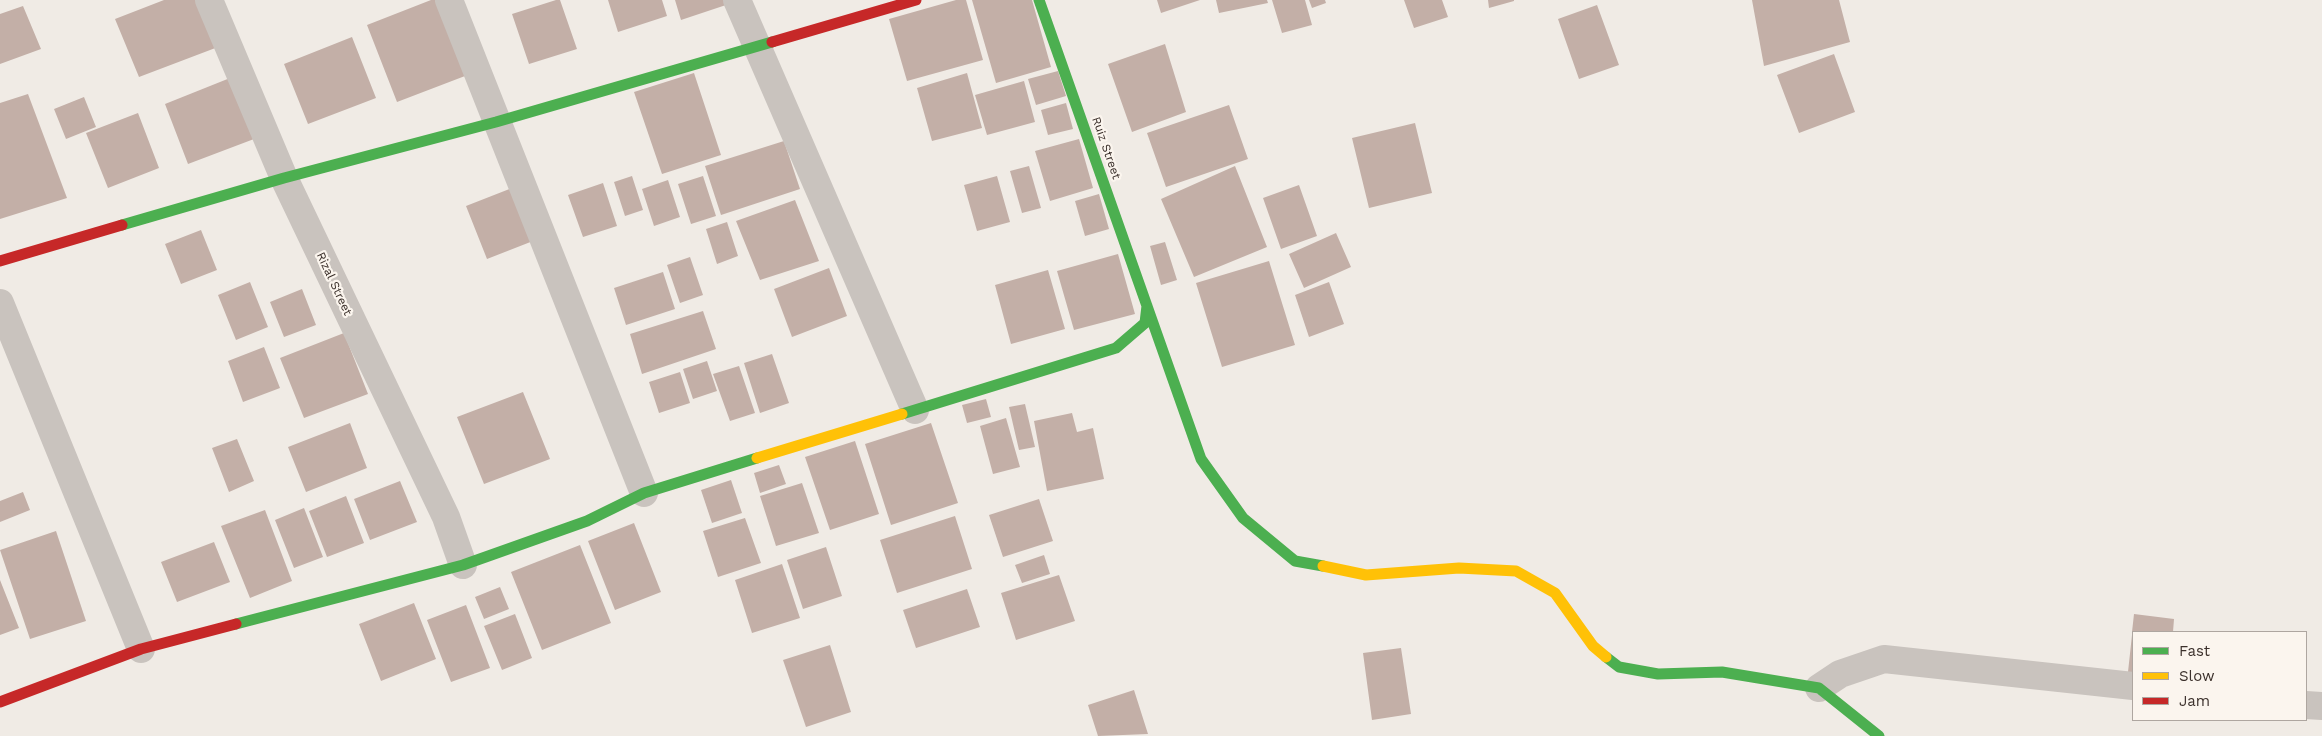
<!DOCTYPE html>
<html>
<head>
<meta charset="utf-8">
<style>
  body { margin:0 }
  #map { position:relative; width:2322px; height:736px; overflow:hidden; background:#f0ebe5; font-family:"Work Sans",sans-serif }
  canvas { display:block }
  .legend { position:absolute; left:2132px; top:631px; width:175px; height:90px; box-sizing:border-box; background:#fbf5ee; border:1px solid #aea6a0; margin:0; padding:6px 9px; list-style:none; font-size:15px; color:#3b302b }
  .legend li { display:flex; align-items:center; gap:10px; height:25px }
  .legend b { width:25px; border:1px solid #aea6a0 }
</style>
</head>
<body>
<div id="map">
<canvas width="2322" height="736"></canvas>
<ul class="legend">
<li><b style="height:6px;background:#4caf50"></b>Fast</li>
<li><b style="height:6px;background:#ffc107"></b>Slow</li>
<li><b style="height:6px;background:#c62828"></b>Jam</li>
</ul>
</div>
<script>
const context = document.querySelector('canvas').getContext('2d');
context.lineJoin = 'round';
function fill(path, color) {
  context.fillStyle = color;
  context.fill(path, 'evenodd');
}
function stroke(path, color, width, dash) {
  context.strokeStyle = color;
  context.lineWidth = width;
  context.lineCap = dash ? 'butt' : 'round';
  context.setLineDash(dash || []);
  context.stroke(path);
}
function write(font, color, halo, rows, align = 'center') {
  context.font = font + ' "Work Sans",sans-serif';
  context.lineWidth = 4.5;
  context.setLineDash([]);
  context.textBaseline = 'middle';
  context.strokeStyle = halo;
  context.fillStyle = color;
  for (const [text, x, y, turn = 0] of rows) {
    context.save();
    context.translate(x, y);
    context.rotate((+turn || 0) * Math.PI / 180);
    context.textAlign = isNaN(turn) ? turn : align;
    if (halo) context.strokeText(text, 0, 0);
    context.fillText(text, 0, 0);
    context.restore();
  }
}
fill(new Path2D(`
  M 164,0 L 200,0 L 218,47 L 139,77 L 115,19 Z
  M 431,0 L 435,0 L 465,76 L 397,102 L 367,25 Z
  M 556,0 L 560,0 L 577,49 L 529,64 L 512,14 Z
  M 608,0 L 662,0 L 667,16 L 618,32 Z
  M 675,0 L 724,0 L 726,5 L 681,20 Z
  M 956,0 L 966,0 L 983,60 L 907,81 L 889,19 Z
  M 972,0 L 1032,0 L 1051,67 L 996,83 Z
  M 1157,0 L 1200,0 L 1161,13 Z
  M 1216,0 L 1267,0 L 1268,3 L 1219,13 Z
  M 1272,0 L 1305,0 L 1312,25 L 1282,33 Z
  M 1309,0 L 1325,0 L 1326,3 L 1312,8 Z
  M 1404,0 L 1442,0 L 1448,17 L 1414,28 Z
  M 1488,0 L 1514,0 L 1514,1 L 1489,8 Z
  M 1752,0 L 1839,0 L 1850,42 L 1764,66 Z
  M 1597,5 L 1619,65 L 1579,79 L 1558,19 Z
  M 23,6 L 41,49 L 0,64 L 0,14 Z
  M 352,37 L 376,98 L 308,124 L 284,64 Z
  M 1165,44 L 1186,112 L 1132,132 L 1108,64 Z
  M 1834,54 L 1855,112 L 1799,133 L 1777,75 Z
  M 1058,71 L 1066,96 L 1036,105 L 1028,79 Z
  M 694,73 L 721,155 L 662,174 L 634,92 Z
  M 967,73 L 982,128 L 932,141 L 917,88 Z
  M 230,78 L 254,139 L 188,164 L 165,104 Z
  M 1024,81 L 1035,122 L 987,135 L 975,95 Z
  M 28,94 L 67,198 L 0,219 L 0,103 Z
  M 84,97 L 96,127 L 66,139 L 54,109 Z
  M 1066,103 L 1073,129 L 1048,135 L 1041,110 Z
  M 1229,105 L 1248,159 L 1166,187 L 1147,133 Z
  M 138,113 L 159,168 L 108,188 L 86,133 Z
  M 1415,123 L 1432,193 L 1369,208 L 1352,138 Z
  M 1079,139 L 1093,188 L 1050,201 L 1035,151 Z
  M 784,141 L 800,189 L 721,215 L 705,166 Z
  M 1029,166 L 1041,208 L 1022,213 L 1010,171 Z
  M 1235,166 L 1267,247 L 1194,277 L 1161,199 Z
  M 632,176 L 643,210 L 625,216 L 614,182 Z
  M 703,176 L 716,216 L 691,224 L 678,184 Z
  M 997,176 L 1010,222 L 977,231 L 964,185 Z
  M 668,180 L 680,217 L 654,226 L 642,189 Z
  M 603,183 L 617,226 L 583,237 L 568,195 Z
  M 1299,185 L 1317,236 L 1281,249 L 1263,198 Z
  M 512,188 L 533,241 L 487,259 L 466,206 Z
  M 1099,194 L 1109,229 L 1085,236 L 1075,201 Z
  M 795,200 L 819,261 L 760,280 L 736,221 Z
  M 727,222 L 738,256 L 717,264 L 706,229 Z
  M 201,230 L 217,270 L 181,284 L 165,244 Z
  M 1336,233 L 1351,267 L 1304,288 L 1289,254 Z
  M 1165,242 L 1177,280 L 1161,285 L 1150,246 Z
  M 1118,254 L 1135,314 L 1074,330 L 1057,271 Z
  M 690,257 L 703,295 L 680,303 L 667,265 Z
  M 1269,261 L 1295,345 L 1222,367 L 1196,283 Z
  M 829,268 L 847,316 L 792,337 L 774,289 Z
  M 1048,270 L 1065,329 L 1011,344 L 995,285 Z
  M 663,272 L 675,309 L 626,325 L 614,288 Z
  M 250,282 L 268,327 L 236,340 L 218,295 Z
  M 1329,282 L 1344,324 L 1309,337 L 1295,295 Z
  M 302,289 L 316,325 L 284,337 L 270,302 Z
  M 703,311 L 716,349 L 642,374 L 630,334 Z
  M 344,333 L 368,394 L 304,418 L 280,358 Z
  M 264,347 L 280,388 L 243,402 L 228,361 Z
  M 772,354 L 789,403 L 760,413 L 744,363 Z
  M 707,361 L 717,391 L 693,399 L 683,369 Z
  M 739,366 L 755,413 L 730,421 L 713,374 Z
  M 680,372 L 690,403 L 659,413 L 649,382 Z
  M 523,392 L 550,459 L 484,484 L 457,417 Z
  M 986,399 L 991,417 L 967,423 L 962,405 Z
  M 1025,404 L 1035,447 L 1019,450 L 1009,407 Z
  M 1072,413 L 1077,432 L 1093,428 L 1104,479 L 1047,491 L 1034,421 Z
  M 1006,418 L 1020,467 L 993,474 L 980,426 Z
  M 350,423 L 367,468 L 306,492 L 288,447 Z
  M 931,423 L 958,503 L 891,525 L 865,444 Z
  M 237,439 L 254,481 L 229,492 L 212,448 Z
  M 855,441 L 879,514 L 830,530 L 805,457 Z
  M 779,465 L 786,484 L 760,493 L 754,473 Z
  M 731,480 L 742,513 L 712,523 L 701,490 Z
  M 400,481 L 417,522 L 370,540 L 354,499 Z
  M 802,483 L 819,533 L 776,546 L 760,496 Z
  M 23,492 L 30,510 L 0,522 L 0,501 Z
  M 346,496 L 364,543 L 327,557 L 309,511 Z
  M 1039,499 L 1053,541 L 1003,557 L 989,515 Z
  M 304,508 L 323,557 L 294,568 L 275,520 Z
  M 265,510 L 292,581 L 250,598 L 221,526 Z
  M 955,516 L 972,569 L 897,593 L 880,540 Z
  M 745,518 L 761,563 L 718,577 L 703,531 Z
  M 634,523 L 661,592 L 615,610 L 588,541 Z
  M 56,531 L 86,621 L 30,639 L 0,550 Z
  M 214,542 L 230,582 L 177,602 L 161,562 Z
  M 580,545 L 611,623 L 542,650 L 511,572 Z
  M 826,547 L 842,596 L 803,609 L 787,560 Z
  M 1044,555 L 1050,574 L 1022,583 L 1015,565 Z
  M 782,564 L 800,618 L 752,633 L 735,580 Z
  M 1059,575 L 1075,621 L 1016,640 L 1001,593 Z
  M 0,580 L 19,628 L 0,635 Z
  M 500,587 L 509,609 L 484,619 L 475,597 Z
  M 967,589 L 980,627 L 916,648 L 903,610 Z
  M 414,603 L 436,659 L 381,681 L 359,624 Z
  M 466,605 L 490,668 L 451,682 L 427,620 Z
  M 515,614 L 532,658 L 502,670 L 484,626 Z
  M 2134,614 L 2174,619 L 2173,632 L 2132,632 Z
  M 2132,635 L 2133,635 L 2133,673 L 2128,672 Z
  M 830,645 L 851,712 L 806,727 L 783,660 Z
  M 1401,648 L 1411,714 L 1372,720 L 1363,653 Z
  M 1134,690 L 1148,734 L 1098,736 L 1088,705 Z`), '#c3afa7');
stroke(new Path2D(`
  M 209,0 L 284,178 L 446,517 L 463,565
  M 449,0 L 644,493
  M 737,0 L 915,410
  M 0,303 L 141,649
  M 1819,688 L 1840,674 L 1884,659 L 2133,686
  M 2306,705 L 2322,706`), '#c9c3be', 28);
stroke(new Path2D(`
  M 1039,0 L 1201,459 L 1243,518 L 1295,561 L 1323,566
  M 122,225 L 284,178 L 496,122 L 772,42
  M 902,414 L 1116,348 L 1145,323 L 1147,306
  M 236,624 L 463,565 L 587,521 L 644,493 L 757,458
  M 1606,657 L 1619,667 L 1658,674 L 1722,672 L 1819,688 L 1879,736`), '#4caf50', 11);
stroke(new Path2D(`
  M 757,458 L 902,414
  M 1323,566 L 1366,575 L 1459,568 L 1516,571 L 1555,593 L 1593,646 L 1606,657`), '#ffc107', 11);
stroke(new Path2D(`
  M 772,42 L 916,0
  M 0,261 L 122,225
  M 0,702 L 141,649 L 236,624`), '#c62828', 11);
write('12px', '#3b302b', '#fbf5ee', [
  ["Ruiz Street",1106,148,71],
  ["Rizal Street",334,284,65]
]);
</script>
</body>
</html>
